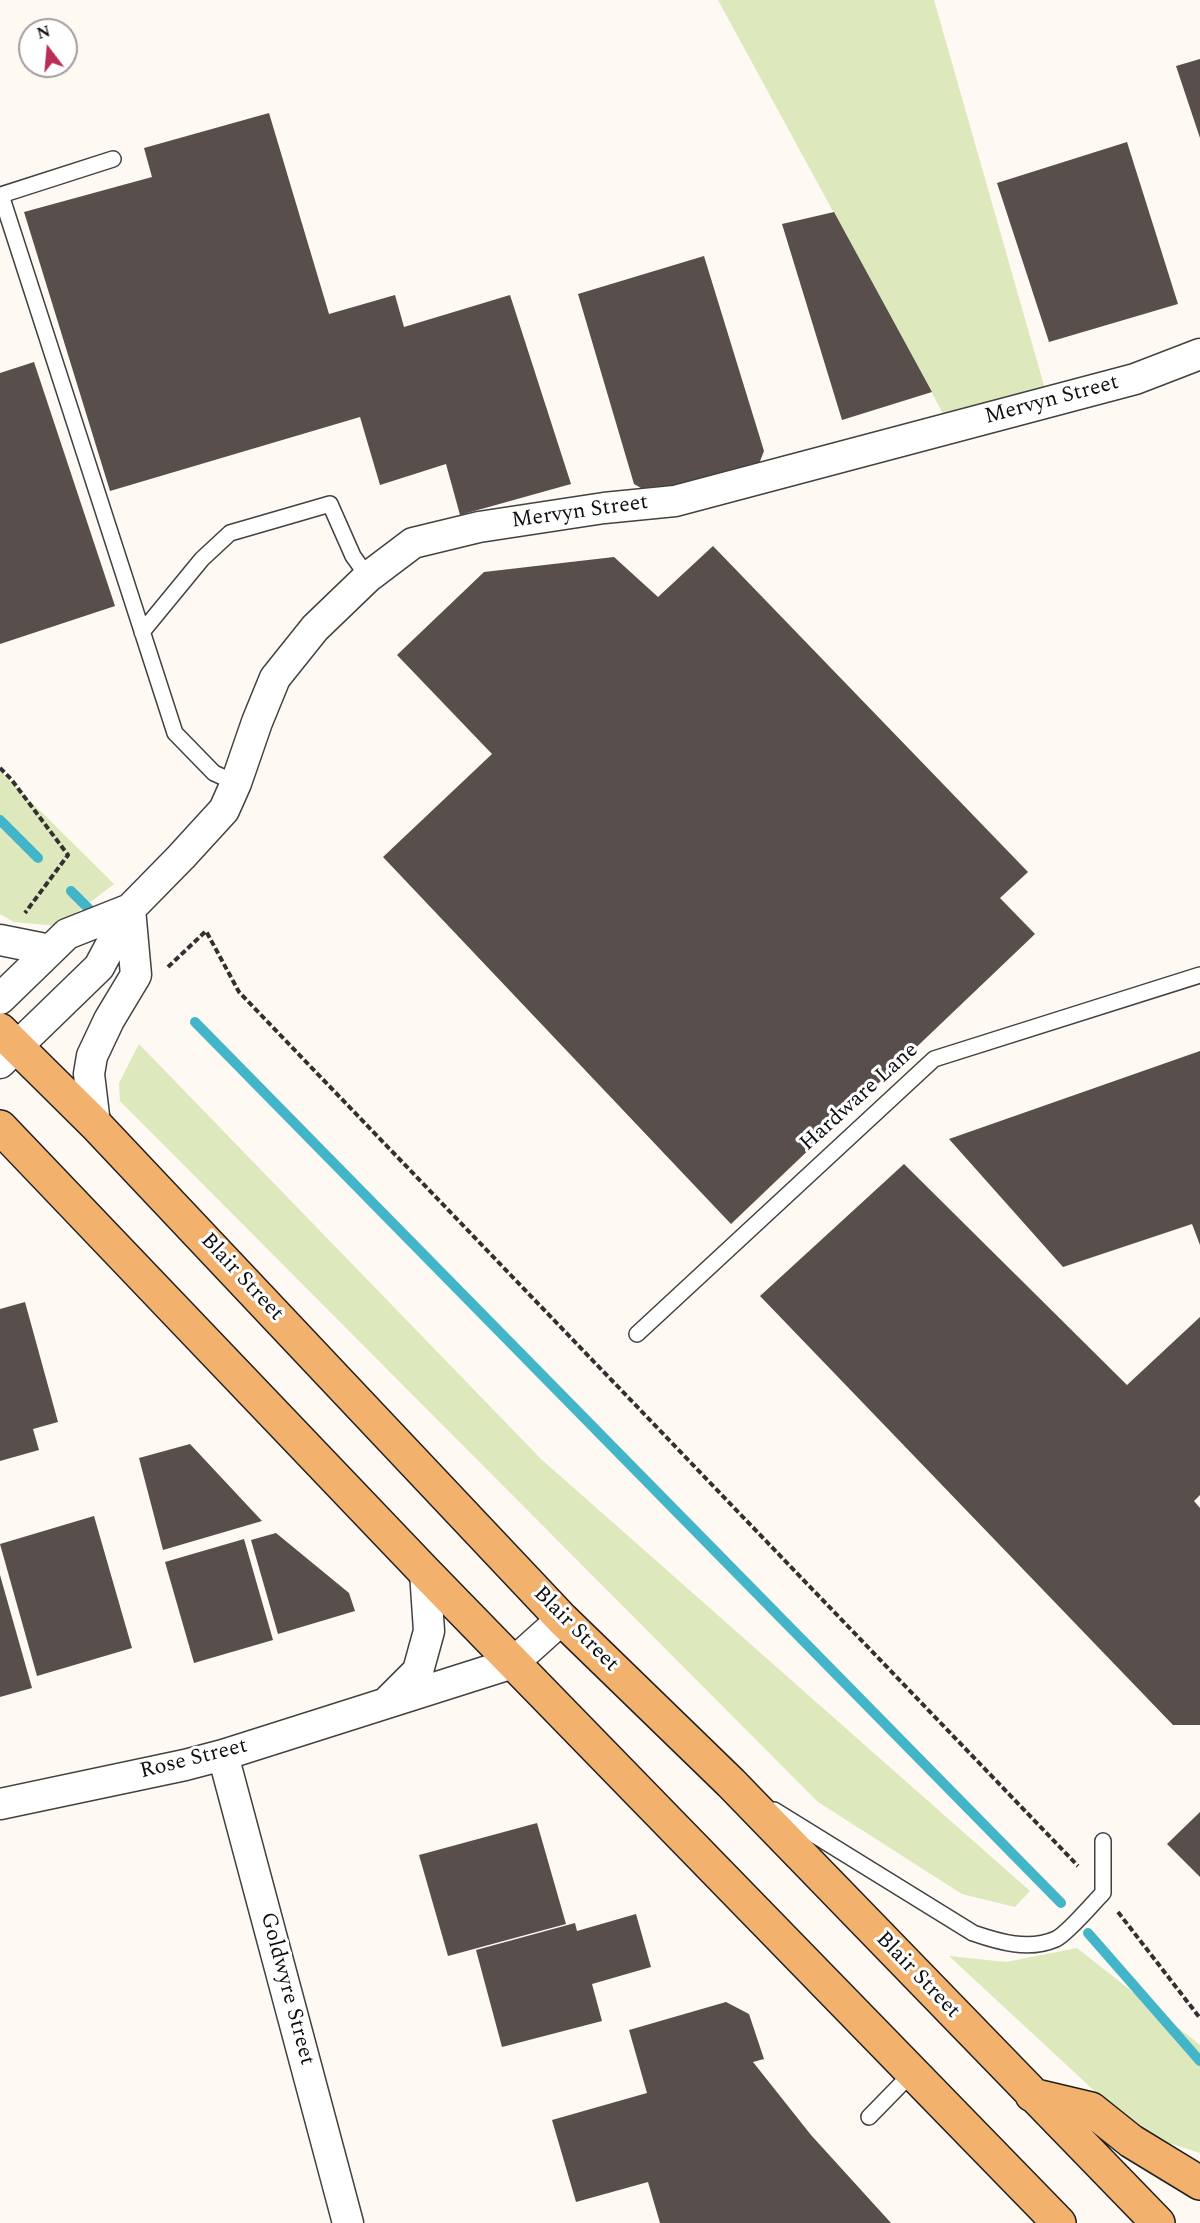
<!DOCTYPE html>
<html>
<head>
<meta charset="utf-8">
<style>
  body { margin:0 }
  #map { position:relative; width:1200px; height:2223px; overflow:hidden; background:#fef9f2; font-family:Spectral,serif }
  canvas { display:block }
  .north { position:absolute; left:18px; top:18px; width:60px; height:60px; box-sizing:border-box; background:#fff; border:2px solid #9f9f9f; border-radius:50%; rotate:344deg; font-size:16px; font-weight:700; line-height:24px; text-align:center; color:#0f0f0f }
  .north::after { content:''; display:block; margin:auto; width:21px; height:27px; background:#bb2c57; clip-path:polygon(50% 0,100% 100%,50% 72%,0 100%) }
</style>
</head>
<body>
<div id="map">
<canvas width="1200" height="2223"></canvas>
<div class="north">N</div>
</div>
<script>
const context = document.querySelector('canvas').getContext('2d');
context.lineJoin = 'round';
function fill(path, color) {
  context.fillStyle = color;
  context.fill(path, 'evenodd');
}
function stroke(path, color, width, dash) {
  context.strokeStyle = color;
  context.lineWidth = width;
  context.lineCap = dash ? 'butt' : 'round';
  context.setLineDash(dash || []);
  context.stroke(path);
}
function write(font, color, halo, rows, align = 'center') {
  context.font = font + ' Spectral,serif';
  context.lineWidth = 6;
  context.setLineDash([]);
  context.textBaseline = 'middle';
  context.strokeStyle = halo;
  context.fillStyle = color;
  for (const [text, x, y, turn = 0] of rows) {
    context.save();
    context.translate(x, y);
    context.rotate((+turn || 0) * Math.PI / 180);
    context.textAlign = isNaN(turn) ? turn : align;
    if (halo) context.strokeText(text, 0, 0);
    context.fillText(text, 0, 0);
    context.restore();
  }
}
fill(new Path2D(`
  M 718,0 L 934,0 L 1045,389 L 946,419 Z
  M 0,771 L 114,884 L 59,926 L 14,922 L 0,914 Z
  M 139,1044 L 541,1459 L 1030,1891 L 1015,1907 L 962,1894 L 818,1802 L 120,1101 L 119,1083 Z
  M 1077,1948 L 1200,2045 L 1200,2153 L 1141,2134 L 949,1956 L 1006,1962 Z`), '#dee8bd');
stroke(new Path2D(`
  M 0,820 L 38,858
  M 71,891 L 96,916
  M 195,1022 L 1061,1903
  M 1088,1933 L 1200,2061`), '#43b5c8', 10);
fill(new Path2D(`
  M 1200,59 L 1200,138 L 1176,66 Z
  M 269,113 L 329,314 L 395,295 L 404,327 L 510,295 L 571,484 L 460,515 L 446,464 L 380,485 L 360,417 L 110,491 L 24,212 L 152,177 L 144,148 Z
  M 1127,142 L 1178,304 L 1049,342 L 997,183 Z
  M 834,212 L 932,392 L 842,420 L 782,224 Z
  M 704,256 L 764,451 L 757,469 L 653,495 L 634,484 L 578,294 Z
  M 34,362 L 115,606 L 0,644 L 0,373 Z
  M 713,546 L 1028,872 L 1000,898 L 1035,934 L 731,1224 L 383,857 L 492,754 L 397,655 L 484,572 L 614,557 L 658,597 Z
  M 1200,1051 L 1200,1245 L 1192,1224 L 1063,1267 L 949,1139 Z
  M 904,1164 L 1127,1385 L 1200,1317 L 1200,1495 L 1194,1501 L 1200,1508 L 1200,1725 L 1173,1725 L 760,1296 Z
  M 25,1302 L 58,1422 L 33,1429 L 39,1450 L 0,1461 L 0,1309 Z
  M 190,1444 L 262,1521 L 163,1550 L 139,1458 Z
  M 94,1516 L 132,1648 L 37,1676 L 0,1544 Z
  M 276,1533 L 349,1593 L 355,1611 L 278,1634 L 251,1540 Z
  M 244,1539 L 273,1640 L 194,1663 L 165,1562 Z
  M 0,1575 L 32,1688 L 0,1697 Z
  M 1200,1812 L 1200,1877 L 1167,1844 Z
  M 537,1823 L 566,1924 L 448,1956 L 419,1855 Z
  M 636,1914 L 651,1967 L 592,1984 L 602,2021 L 502,2047 L 476,1950 L 575,1923 L 577,1931 Z
  M 726,2002 L 749,2014 L 764,2059 L 753,2062 L 811,2135 L 891,2223 L 660,2223 L 648,2182 L 576,2202 L 552,2120 L 647,2093 L 629,2030 Z`), '#584e4c');
const lane = new Path2D(`
  M 113,159 L 1,195 L 175,733 L 214,773 L 236,783
  M 142,632 L 202,559 L 230,533 L 330,504 L 353,556 L 368,577
  M 637,1334 L 934,1059 L 1200,975
  M 774,1810 L 973,1933 C 999,1942 1029,1951 1056,1939 C 1068,1933 1093,1903 1103,1893 L 1103,1841
  M 869,2117 L 912,2073`);
const street = new Path2D(`
  M 0,940 L 50,950
  M 0,999 L 67,934 L 130,909
  M 0,1063 L 99,967 L 130,909 L 181,857 L 224,810 L 236,783 L 257,722 L 275,678 L 315,628 L 368,577 L 413,543 L 479,527 L 604,508 L 675,501 L 1135,379 L 1200,354
  M 95,1124 L 89,1074 L 92,1056 L 109,1020 L 136,975 L 130,909
  M 387,1702 L 418,1671 L 429,1631 L 425,1572
  M 223,1755 L 348,2223
  M 0,1804 L 185,1765 L 223,1755 L 513,1663 L 562,1619`);
const primary = new Path2D(`
  M 0,1030 L 95,1124 L 562,1619 L 731,1783 L 1158,2223
  M 0,1127 L 425,1572 L 1059,2223
  M 1032,2095 L 1091,2109 L 1131,2141 L 1200,2183`);
stroke(lane, '#424242', 18);
stroke(street, '#424242', 33);
stroke(primary, '#202020', 36);
stroke(new Path2D(`
  M 0,768 L 11,779 L 68,855 L 25,913
  M 168,967 L 206,931 L 239,992 L 1078,1866
  M 1118,1912 L 1200,2018`), '#313131', 4, [6, 3]);
stroke(lane, '#fff', 15);
stroke(street, '#fff', 30);
stroke(primary, '#f3b16e', 33);
write('22px', '#0f0f0f', '#fff', [
  ["Mervyn Street",1052,401,-15],
  ["Mervyn Street",580,513,-8],
  ["Hardware Lane",860,1098,-42],
  ["Blair Street",241,1278,47],
  ["Blair Street",575,1630,45],
  ["Rose Street",194,1760,-14],
  ["Blair Street",917,1976,46],
  ["Goldwyre Street",286,1989,75]
]);
</script>
</body>
</html>
